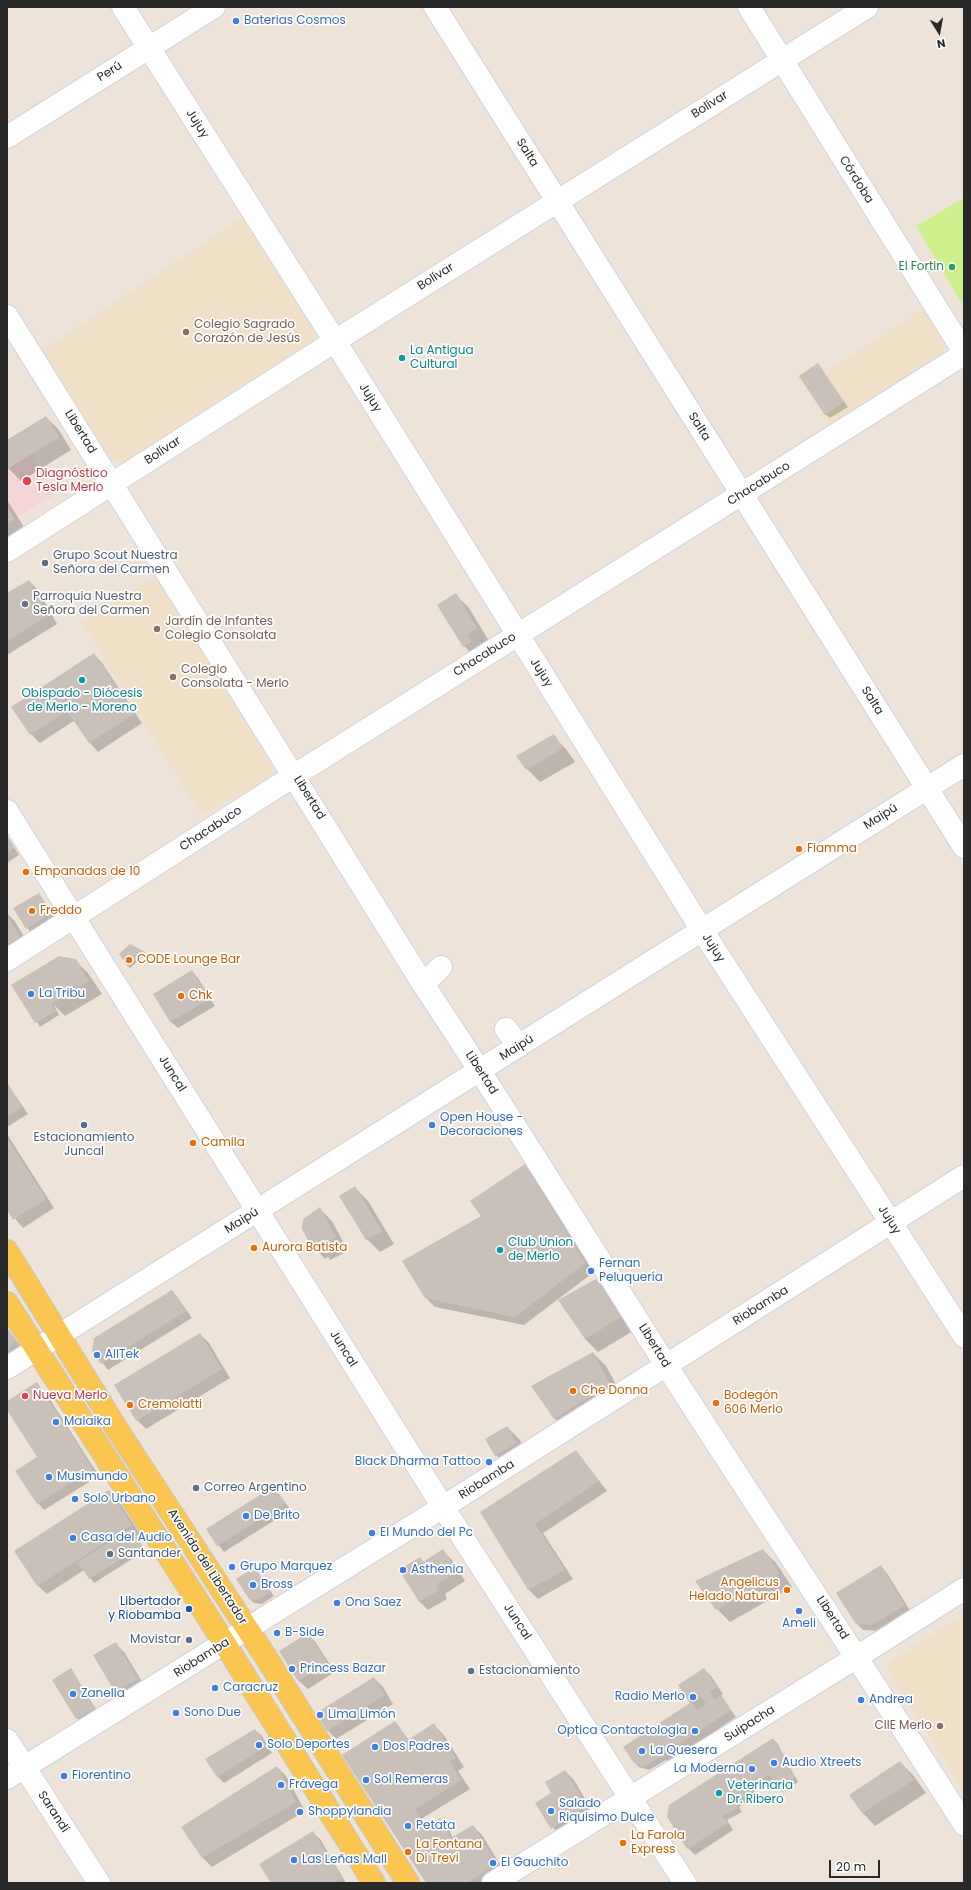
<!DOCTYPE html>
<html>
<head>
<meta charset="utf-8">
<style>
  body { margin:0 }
  #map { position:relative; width:971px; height:1890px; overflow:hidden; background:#ede3d9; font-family:Poppins,sans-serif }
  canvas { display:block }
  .frame { position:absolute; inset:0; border:8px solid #292929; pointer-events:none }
  .north { position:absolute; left:919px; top:12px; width:40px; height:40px; -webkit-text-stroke:3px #fff; paint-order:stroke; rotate:169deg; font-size:11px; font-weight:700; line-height:16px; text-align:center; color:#292929 }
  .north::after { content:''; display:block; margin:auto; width:14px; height:18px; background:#292929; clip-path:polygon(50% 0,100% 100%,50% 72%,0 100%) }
  .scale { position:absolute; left:829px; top:1860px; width:51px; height:18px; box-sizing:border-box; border:2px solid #292929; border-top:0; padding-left:5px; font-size:12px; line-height:14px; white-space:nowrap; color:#292929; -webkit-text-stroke:3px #fff; paint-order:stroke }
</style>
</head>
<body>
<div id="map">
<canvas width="971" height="1890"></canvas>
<div class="frame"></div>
<div class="north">N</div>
<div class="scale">20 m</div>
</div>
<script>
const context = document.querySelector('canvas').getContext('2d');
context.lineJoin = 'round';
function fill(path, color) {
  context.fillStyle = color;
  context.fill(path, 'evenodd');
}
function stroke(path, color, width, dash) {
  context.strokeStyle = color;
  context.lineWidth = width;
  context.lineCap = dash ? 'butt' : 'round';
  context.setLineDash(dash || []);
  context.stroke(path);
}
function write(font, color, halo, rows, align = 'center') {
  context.font = font + ' Poppins,sans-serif';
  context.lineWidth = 3.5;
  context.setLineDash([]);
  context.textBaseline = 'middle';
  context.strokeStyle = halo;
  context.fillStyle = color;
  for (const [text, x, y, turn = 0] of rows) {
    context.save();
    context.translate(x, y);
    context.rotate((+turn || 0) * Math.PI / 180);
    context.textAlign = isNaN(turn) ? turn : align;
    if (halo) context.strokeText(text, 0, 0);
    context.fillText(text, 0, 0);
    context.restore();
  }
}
fill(new Path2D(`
  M 245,216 L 317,329 L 315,344 L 125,462 L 108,460 L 40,352 Z
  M 924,308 L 946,343 L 943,357 L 832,428 L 797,376 L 819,361 L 827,372 Z
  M 155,577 L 273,763 L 269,780 L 201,815 L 82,623 Z
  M 964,1614 L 964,1793 L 888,1670 L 891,1661 Z`), '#f0e0c7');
fill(new Path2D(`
  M 31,454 L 56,494 L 15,519 L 7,506 L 7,469 Z`), '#f4d6d9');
fill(new Path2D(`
  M 964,198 L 964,307 L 916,226 Z`), '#cdf08c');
fill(new Path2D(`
  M 818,365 L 848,407 L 830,418 L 825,414 Z
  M 46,417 L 59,430 L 71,450 L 21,481 L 7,467 L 7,441 Z
  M 7,500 L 27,532 L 7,545 Z
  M 29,581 L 38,590 L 57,624 L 7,655 L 7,595 Z
  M 456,595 L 469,608 L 489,641 L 477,659 L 464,646 Z
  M 94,654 L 102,663 L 142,723 L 98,752 L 90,743 L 75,720 L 40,743 L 31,734 Z
  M 553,736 L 566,749 L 575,762 L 540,782 L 527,769 Z
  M 7,836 L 19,855 L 7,863 Z
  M 39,894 L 56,918 L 31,933 L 14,909 Z
  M 7,913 L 14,920 L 32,950 L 7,966 Z
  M 131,945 L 146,954 L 130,968 L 128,966 Z
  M 75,960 L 88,973 L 102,994 L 65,1016 L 54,1005 L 59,1015 L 40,1027 L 13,985 Z
  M 192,971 L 198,978 L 215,1006 L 178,1028 L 171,1022 L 154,994 Z
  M 7,1083 L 28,1114 L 7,1127 Z
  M 7,1134 L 54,1208 L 23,1228 L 7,1209 Z
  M 525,1166 L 534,1174 L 594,1272 L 524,1325 L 435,1307 L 426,1298 L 483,1217 Z
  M 355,1188 L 368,1201 L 394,1244 L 380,1252 L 367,1239 L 340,1196 Z
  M 319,1208 L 332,1221 L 348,1251 L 330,1260 L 328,1257 L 325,1259 L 312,1245 L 303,1229 Z
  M 596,1280 L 609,1293 L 633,1331 L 598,1352 L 585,1339 Z
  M 172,1291 L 178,1298 L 192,1318 L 108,1370 L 93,1351 Z
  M 7,1328 L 23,1350 L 7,1366 Z
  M 200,1334 L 209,1343 L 230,1378 L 146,1429 L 137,1420 Z
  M 593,1353 L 606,1366 L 623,1397 L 568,1432 L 555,1419 L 532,1386 Z
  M 37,1383 L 51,1401 L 99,1476 L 44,1510 L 38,1503 L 38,1457 L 7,1408 L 7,1402 Z
  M 507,1427 L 520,1440 L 529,1456 L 509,1468 L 496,1455 Z
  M 576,1451 L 607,1491 L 543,1533 L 573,1579 L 538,1599 L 529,1590 L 481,1512 Z
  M 274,1488 L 291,1510 L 224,1552 L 207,1530 Z
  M 109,1491 L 118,1500 L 140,1534 L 136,1536 L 145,1551 L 94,1583 L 84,1570 L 47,1594 L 38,1586 L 15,1551 Z
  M 763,1550 L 776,1563 L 792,1587 L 730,1622 L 717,1609 Z
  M 443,1551 L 452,1560 L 465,1581 L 445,1594 L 447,1599 L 428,1610 L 419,1601 L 420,1558 L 424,1562 Z
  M 880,1567 L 887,1573 L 911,1612 L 879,1631 L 863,1630 L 856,1623 Z
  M 255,1569 L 274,1596 L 262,1604 L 254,1603 L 250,1599 Z
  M 308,1634 L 316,1643 L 335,1672 L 308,1689 L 299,1681 L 281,1652 Z
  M 115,1643 L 124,1652 L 146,1688 L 124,1701 L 116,1692 L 94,1656 Z
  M 704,1669 L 711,1676 L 723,1694 L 721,1696 L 736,1717 L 714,1732 L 716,1735 L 670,1764 L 666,1760 L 649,1770 L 639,1767 L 635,1763 L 692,1703 L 680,1685 Z
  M 70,1670 L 98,1712 L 81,1723 L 77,1718 Z
  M 374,1678 L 383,1687 L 393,1704 L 336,1739 L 327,1730 Z
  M 395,1722 L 409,1740 L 434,1725 L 443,1734 L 464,1767 L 458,1771 L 470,1789 L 421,1819 L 427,1828 L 440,1820 L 447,1826 L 453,1838 L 473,1826 L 482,1835 L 505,1873 L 490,1883 L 427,1883 Z
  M 255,1730 L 262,1736 L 272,1753 L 224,1783 L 218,1777 L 207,1760 Z
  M 773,1739 L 777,1743 L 798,1782 L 782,1792 L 773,1779 L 754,1791 L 756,1795 L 739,1807 L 742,1812 L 727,1820 L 733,1830 L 695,1855 L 688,1848 L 668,1817 Z
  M 900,1762 L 913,1775 L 926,1793 L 875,1826 L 862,1812 Z
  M 277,1767 L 286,1776 L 305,1811 L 212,1867 L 203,1858 L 182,1827 Z
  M 565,1771 L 574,1780 L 595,1816 L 557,1833 L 536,1803 L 551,1794 Z
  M 313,1833 L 320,1839 L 346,1883 L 272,1883 Z`), '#0003');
fill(new Path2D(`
  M 818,363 L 844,402 L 825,415 L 799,376 Z
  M 46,416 L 59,437 L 7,469 L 7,440 Z
  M 7,506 L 15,519 L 7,524 Z
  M 29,580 L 49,615 L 7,641 L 7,593 Z
  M 456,593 L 477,628 L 467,634 L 471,642 L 463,647 L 437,605 Z
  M 94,653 L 134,714 L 89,743 L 67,711 L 30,735 L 11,707 Z
  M 554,734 L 563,748 L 526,770 L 516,756 Z
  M 7,838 L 14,848 L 7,852 Z
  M 39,893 L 52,913 L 26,929 L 13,908 Z
  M 7,916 L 20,937 L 7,945 Z
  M 130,944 L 145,952 L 128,967 L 119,954 Z
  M 59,956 L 76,959 L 89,981 L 51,1004 L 56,1011 L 35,1023 L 11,985 Z
  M 192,970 L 209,999 L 170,1022 L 153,994 Z
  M 7,1082 L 22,1107 L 7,1116 Z
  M 7,1138 L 46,1199 L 13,1220 L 7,1210 Z
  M 525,1164 L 585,1263 L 515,1317 L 425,1298 L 402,1261 L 481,1216 L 470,1201 Z
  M 355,1186 L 382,1231 L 366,1240 L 339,1196 Z
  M 320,1207 L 336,1238 L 317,1248 L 315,1244 L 311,1246 L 302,1229 L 303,1219 Z
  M 596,1279 L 621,1317 L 585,1339 L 558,1300 Z
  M 172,1290 L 186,1311 L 101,1364 L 92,1351 L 94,1338 Z
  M 7,1328 L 14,1340 L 7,1352 Z
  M 200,1333 L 222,1369 L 136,1421 L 114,1385 Z
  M 593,1352 L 610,1384 L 554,1419 L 531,1386 Z
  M 37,1382 L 93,1469 L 37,1504 L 15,1471 L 37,1457 L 7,1410 L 7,1401 Z
  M 507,1426 L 517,1443 L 495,1456 L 485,1439 Z
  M 576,1450 L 599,1481 L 535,1524 L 565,1570 L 528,1590 L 480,1512 Z
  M 274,1486 L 285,1503 L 217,1546 L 206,1529 Z
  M 109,1490 L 132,1525 L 37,1586 L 14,1551 Z
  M 131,1529 L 142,1546 L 89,1579 L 78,1562 Z
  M 443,1549 L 457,1572 L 437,1584 L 439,1590 L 419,1602 L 399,1570 L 420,1557 L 423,1562 Z
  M 763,1549 L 780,1574 L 716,1610 L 695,1581 Z
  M 881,1565 L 905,1605 L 872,1625 L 856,1624 L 836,1593 Z
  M 255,1567 L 270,1592 L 257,1600 L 249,1599 L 236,1579 Z
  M 308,1633 L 327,1663 L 298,1681 L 279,1651 Z
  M 116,1642 L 138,1679 L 115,1692 L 93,1655 Z
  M 71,1668 L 95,1708 L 76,1719 L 52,1680 Z
  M 704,1668 L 717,1687 L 710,1692 L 714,1699 L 721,1695 L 731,1710 L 644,1767 L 634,1763 L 623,1747 L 690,1703 L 678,1685 ZM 701,1696 L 706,1704 L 697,1710 L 692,1702 Z
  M 374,1677 L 385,1695 L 327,1731 L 316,1713 Z
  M 395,1721 L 408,1740 L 434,1723 L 456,1758 L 450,1762 L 461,1780 L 415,1809 L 426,1827 L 440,1818 L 451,1838 L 473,1825 L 497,1864 L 467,1883 L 426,1883 L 342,1755 Z
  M 255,1729 L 266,1746 L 217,1777 L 205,1759 Z
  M 773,1738 L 795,1777 L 777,1788 L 769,1775 L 750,1787 L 753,1791 L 735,1802 L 738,1808 L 722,1816 L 728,1823 L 687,1849 L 667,1817 L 669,1805 Z
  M 900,1761 L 914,1780 L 862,1813 L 849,1795 Z
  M 277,1766 L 296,1802 L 202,1858 L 181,1827 Z
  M 565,1770 L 587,1806 L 551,1829 L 535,1803 L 551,1793 L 545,1782 Z
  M 313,1831 L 342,1878 L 334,1883 L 271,1883 L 259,1864 Z`), '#c8c0b9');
const minor = new Path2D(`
  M 123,7 L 335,341 L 702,930 L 964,1336
  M 435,7 L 964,847
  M 749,7 L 964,352
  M 7,137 L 214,7
  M 7,316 L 423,984 C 507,1110 585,1238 666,1365 C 765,1519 866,1670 964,1824
  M 7,551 L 335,341 L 867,7
  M 7,811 L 443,1507 L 685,1883
  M 7,960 L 295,775 L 964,354
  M 423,984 L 441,967
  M 506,1029 L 519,1046
  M 7,1368 L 964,765
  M 7,1740 L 99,1883
  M 7,1778 L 443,1507 L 964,1176
  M 493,1883 L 857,1657 L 964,1589`);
const major = new Path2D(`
  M 7,1251 L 120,1434 L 269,1662 L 408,1883
  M 7,1303 L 225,1644 L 374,1883`);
stroke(minor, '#cfd4e3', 24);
stroke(major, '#c7c7c7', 24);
stroke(minor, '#fff', 22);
stroke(major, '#fbc650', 22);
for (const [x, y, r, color] of [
  [236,21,4,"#3f7fe0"],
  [952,267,4,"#2e9e5b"],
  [186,332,4,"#8d6e63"],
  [402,358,4,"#0f9aa8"],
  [27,481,5,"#e0444e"],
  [45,563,4,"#5c6f8a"],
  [25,604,4,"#6b7280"],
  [157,629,4,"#8d6e63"],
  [173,677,4,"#8d6e63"],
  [82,680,4,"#0f9aa8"],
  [799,849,4,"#e8710a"],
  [26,872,4,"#e8710a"],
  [32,911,4,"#e8710a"],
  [129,960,4,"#e8710a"],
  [31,994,4,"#3f7fe0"],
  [181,996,4,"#e8710a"],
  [84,1125,4,"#5c6f8a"],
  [432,1125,4,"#3f7fe0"],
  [193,1143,4,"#e8710a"],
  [254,1248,4,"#e8710a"],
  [500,1250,4,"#0f9aa8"],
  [591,1271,4,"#3f7fe0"],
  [97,1355,4,"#3f7fe0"],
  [573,1391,4,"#e8710a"],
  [25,1396,4,"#e0444e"],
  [716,1403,4,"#e8710a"],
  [130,1405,4,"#e8710a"],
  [56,1422,4,"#3f7fe0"],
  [489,1462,4,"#3f7fe0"],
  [49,1477,4,"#3f7fe0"],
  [196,1488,4,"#5c6f8a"],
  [75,1499,4,"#3f7fe0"],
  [246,1516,4,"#3f7fe0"],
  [372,1533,4,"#3f7fe0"],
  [73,1538,4,"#3f7fe0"],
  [110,1554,4,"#5c6f8a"],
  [232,1567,4,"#3f7fe0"],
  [403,1570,4,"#3f7fe0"],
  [253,1585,4,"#3f7fe0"],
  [787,1590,4,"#e8710a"],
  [337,1603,4,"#3f7fe0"],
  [189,1609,4,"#1a4fb4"],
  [799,1611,4,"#3f7fe0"],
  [277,1633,4,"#3f7fe0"],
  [189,1640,4,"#5c6f8a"],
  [292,1669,4,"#3f7fe0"],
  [471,1671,4,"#5c6f8a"],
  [215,1688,4,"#3f7fe0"],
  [73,1694,4,"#3f7fe0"],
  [693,1697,4,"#3f7fe0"],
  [861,1700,4,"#3f7fe0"],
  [176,1713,4,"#3f7fe0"],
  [320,1715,4,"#3f7fe0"],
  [940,1726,4,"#8d6e63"],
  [695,1731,4,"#3f7fe0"],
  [259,1745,4,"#3f7fe0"],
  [375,1747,4,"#3f7fe0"],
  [642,1751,4,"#3f7fe0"],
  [774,1763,4,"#3f7fe0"],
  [752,1769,4,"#3f7fe0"],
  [64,1776,4,"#3f7fe0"],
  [366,1780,4,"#3f7fe0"],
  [281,1785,4,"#3f7fe0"],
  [719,1793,4,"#0f9aa8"],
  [551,1811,4,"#3f7fe0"],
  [300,1812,4,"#3f7fe0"],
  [408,1826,4,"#3f7fe0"],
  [623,1843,4,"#e8710a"],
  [408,1852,4,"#e8710a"],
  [294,1860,4,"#3f7fe0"],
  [493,1863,4,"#3f7fe0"]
]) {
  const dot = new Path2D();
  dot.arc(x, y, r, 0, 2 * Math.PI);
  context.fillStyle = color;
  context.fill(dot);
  stroke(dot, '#fff', 1.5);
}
write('12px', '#366cbe', '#fff', [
  ["Baterias Cosmos",244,21],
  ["La Tribu",39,994],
  ["Open House -",440,1118],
  ["Decoraciones",440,1132],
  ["Fernan",599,1264],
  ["Peluquería",599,1278],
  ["AllTek",105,1355],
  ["Malaika",64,1422],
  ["Black Dharma Tattoo",481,1462,"right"],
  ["Musimundo",57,1477],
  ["Solo Urbano",83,1499],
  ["De Brito",254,1516],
  ["El Mundo del Pc",380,1533],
  ["Casa del Audio",81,1538],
  ["Grupo Marquez",240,1567],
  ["Asthenia",411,1570],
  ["Bross",261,1585],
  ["Ona Saez",345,1603],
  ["Ameli",799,1624,"center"],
  ["B-Side",285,1633],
  ["Princess Bazar",300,1669],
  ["Caracruz",223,1688],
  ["Zanella",81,1694],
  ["Radio Merlo",685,1697,"right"],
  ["Andrea",869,1700],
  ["Sono Due",184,1713],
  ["Lima Limón",328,1715],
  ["Optica Contactologia",687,1731,"right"],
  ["Solo Deportes",267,1745],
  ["Dos Padres",383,1747],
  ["La Quesera",650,1751],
  ["Audio Xtreets",782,1763],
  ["La Moderna",744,1769,"right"],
  ["Fiorentino",72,1776],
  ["Sol Remeras",374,1780],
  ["Frávega",289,1785],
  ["Salado",559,1804],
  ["Riquisimo Dulce",559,1818],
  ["Shoppylandia",308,1812],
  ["Petata",416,1826],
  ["Las Leñas Mall",302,1860],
  ["El Gauchito",501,1863]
], 'left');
write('12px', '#292929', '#fff', [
  ["Perú",110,72,-32],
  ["Bolívar",710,105,-32],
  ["Jujuy",197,124,58],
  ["Salta",527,153,58],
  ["Córdoba",856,180,58],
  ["Bolívar",436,277,-32],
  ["Jujuy",370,398,58],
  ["Salta",699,427,58],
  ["Libertad",80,432,58],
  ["Bolívar",163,451,-33],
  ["Chacabuco",759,484,-32],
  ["Chacabuco",485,655,-32],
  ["Jujuy",541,673,58],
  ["Salta",872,701,58],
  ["Libertad",309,798,58],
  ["Maipú",881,817,-32],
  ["Chacabuco",211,829,-33],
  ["Jujuy",713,948,57],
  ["Maipú",517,1048,-32],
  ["Libertad",481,1073,57],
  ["Juncal",172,1074,58],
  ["Jujuy",889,1220,57],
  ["Maipú",242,1221,-32],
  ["Riobamba",761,1306,-32],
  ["Libertad",654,1346,58],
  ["Juncal",343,1349,58],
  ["Riobamba",487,1480,-32],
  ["Avenida del Libertador",207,1567,57],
  ["Libertad",832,1618,57],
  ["Juncal",517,1622,57],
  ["Riobamba",202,1658,-32],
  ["Suipacha",750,1724,-32],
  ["Sarandí",53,1812,57]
]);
write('12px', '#27864d', '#fff', [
  ["El Fortin",944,267]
], 'right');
write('12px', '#785e54', '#fff', [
  ["Colegio Sagrado",194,325],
  ["Corazón de Jesús",194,339],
  ["Jardín de Infantes",165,622],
  ["Colegio Consolata",165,636],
  ["Colegio",181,670],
  ["Consolata - Merlo",181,684],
  ["CIIE Merlo",932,1726,"right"]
], 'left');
write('12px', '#0d838f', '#fff', [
  ["La Antigua",410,351],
  ["Cultural",410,365],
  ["Obispado - Diócesis",82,694,"center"],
  ["de Merlo - Moreno",82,708,"center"],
  ["Club Union",508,1243],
  ["de Merlo",508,1257],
  ["Veterinaria",727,1786],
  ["Dr. Ribero",727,1800]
], 'left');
write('12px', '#be3a42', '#fff', [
  ["Diagnóstico",36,474],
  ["Tesla Merlo",36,488],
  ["Nueva Merlo",33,1396]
], 'left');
write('12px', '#4e5e75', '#fff', [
  ["Grupo Scout Nuestra",53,556],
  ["Señora del Carmen",53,570],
  ["Estacionamiento",84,1138,"center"],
  ["Juncal",84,1152,"center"],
  ["Correo Argentino",204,1488],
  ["Santander",118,1554],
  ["Movistar",181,1640,"right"],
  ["Estacionamiento",479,1671]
], 'left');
write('12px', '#5b616d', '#fff', [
  ["Parroquia Nuestra",33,597],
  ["Señora del Carmen",33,611]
], 'left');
write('12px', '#c56008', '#fff', [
  ["Fiamma",807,849],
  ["Empanadas de 10",34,872],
  ["Freddo",40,911],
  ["CODE Lounge Bar",137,960],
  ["Chk",189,996],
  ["Camila",201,1143],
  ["Aurora Batista",262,1248],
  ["Che Donna",581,1391],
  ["Bodegón",724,1396],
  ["606 Merlo",724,1410],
  ["Cremolatti",138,1405],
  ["Angelicus",779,1583,"right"],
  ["Helado Natural",779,1597,"right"],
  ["La Farola",631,1836],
  ["Express",631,1850],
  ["La Fontana",416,1845],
  ["Di Trevi",416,1859]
], 'left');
write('12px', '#164399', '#fff', [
  ["Libertador",181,1602],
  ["y Riobamba",181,1616]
], 'right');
</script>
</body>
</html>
